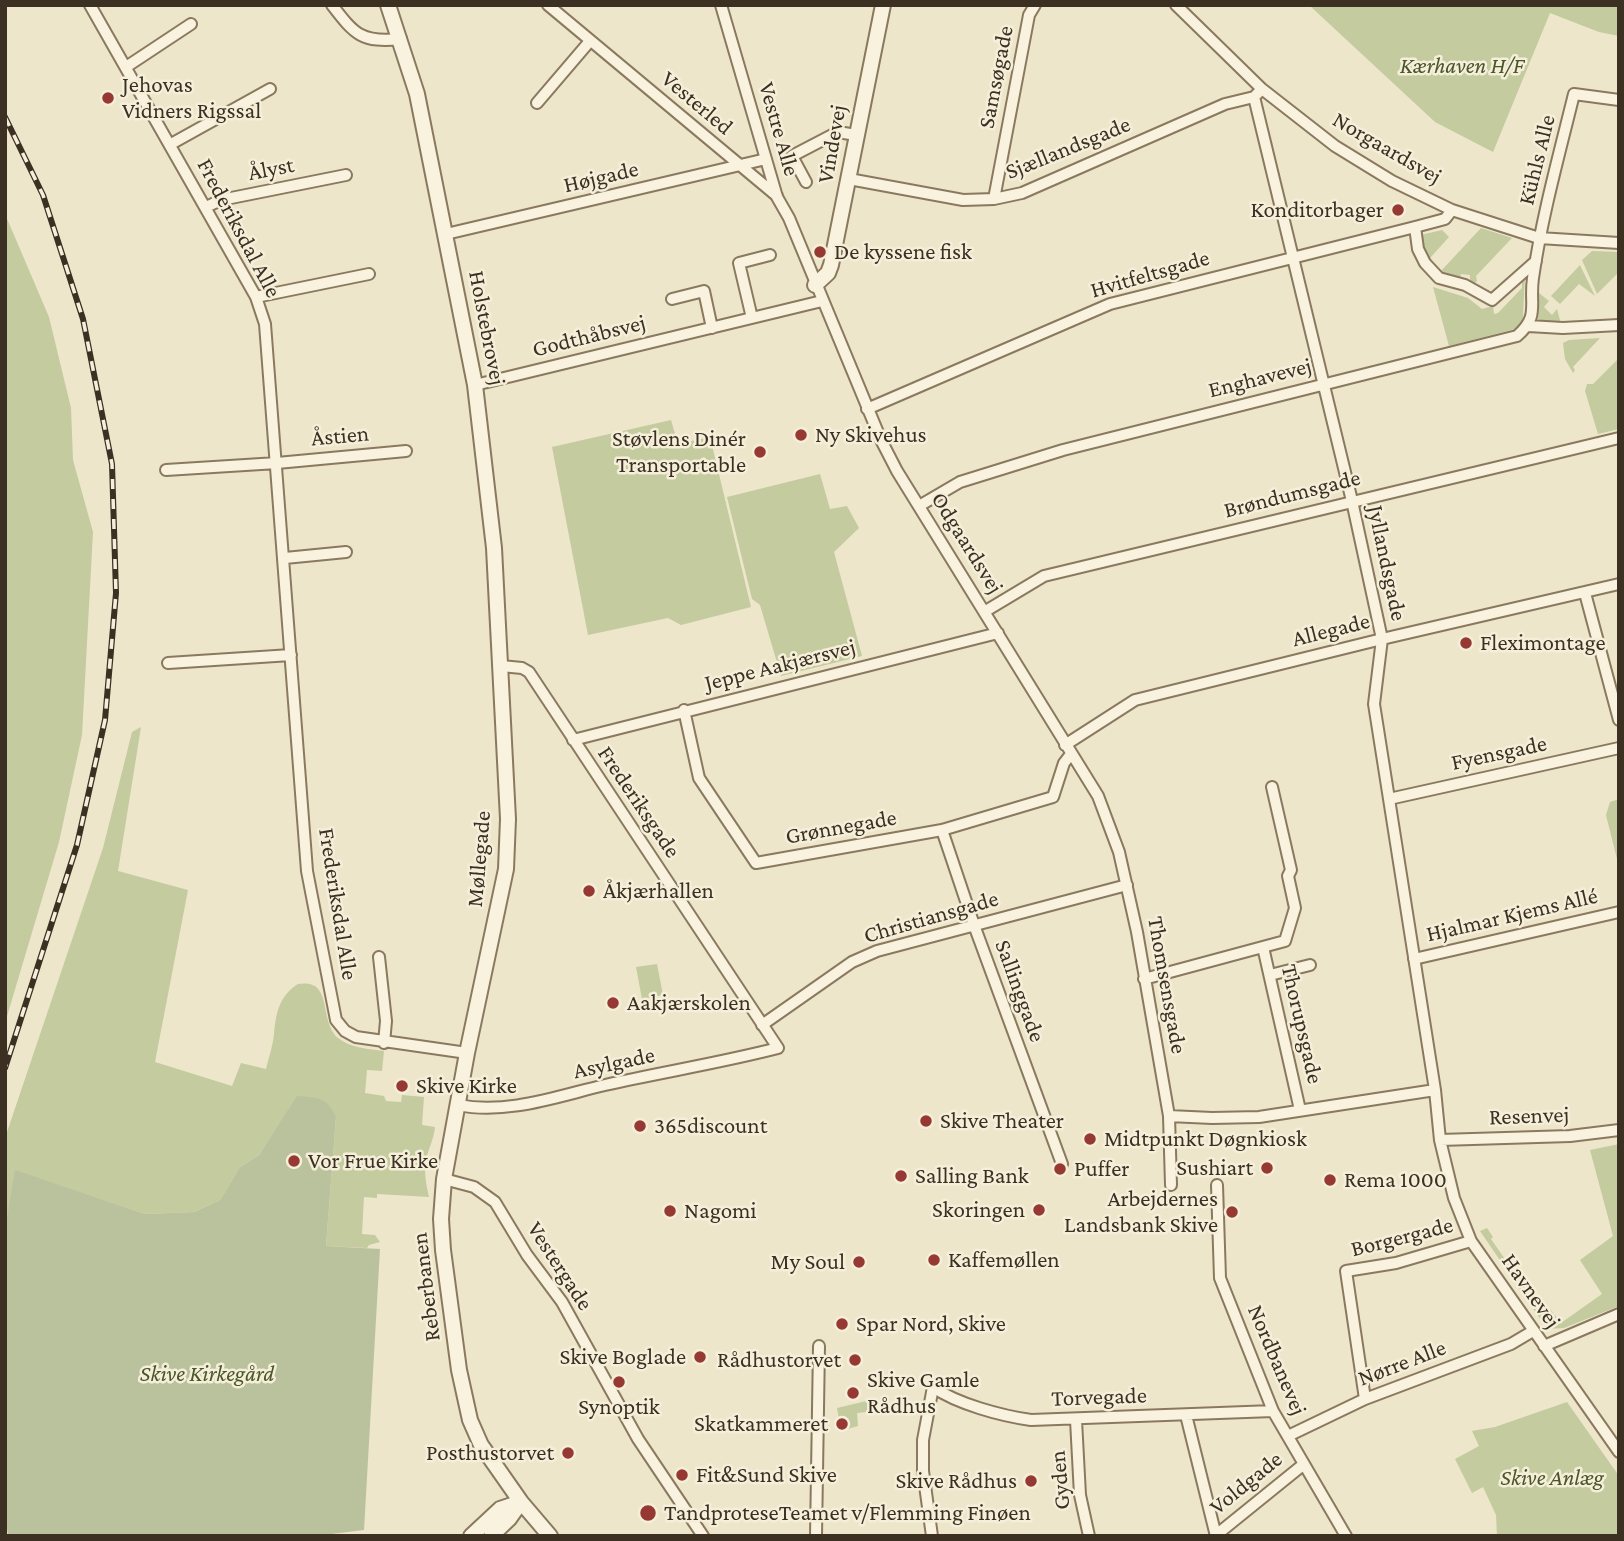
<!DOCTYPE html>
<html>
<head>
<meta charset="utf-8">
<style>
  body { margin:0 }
  #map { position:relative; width:1624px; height:1541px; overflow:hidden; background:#ede6cb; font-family:"Crimson Pro",serif }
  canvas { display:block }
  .frame { position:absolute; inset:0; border:7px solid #3b3022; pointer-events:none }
</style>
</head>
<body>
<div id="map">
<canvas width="1624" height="1541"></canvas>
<div class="frame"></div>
</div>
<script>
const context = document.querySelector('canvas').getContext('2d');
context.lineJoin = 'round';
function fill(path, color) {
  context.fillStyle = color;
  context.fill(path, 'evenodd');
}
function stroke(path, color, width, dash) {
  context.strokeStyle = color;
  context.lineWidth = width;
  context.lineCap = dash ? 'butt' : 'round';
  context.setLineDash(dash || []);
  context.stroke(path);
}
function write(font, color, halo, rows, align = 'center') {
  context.font = font + ' "Crimson Pro",serif';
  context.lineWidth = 5;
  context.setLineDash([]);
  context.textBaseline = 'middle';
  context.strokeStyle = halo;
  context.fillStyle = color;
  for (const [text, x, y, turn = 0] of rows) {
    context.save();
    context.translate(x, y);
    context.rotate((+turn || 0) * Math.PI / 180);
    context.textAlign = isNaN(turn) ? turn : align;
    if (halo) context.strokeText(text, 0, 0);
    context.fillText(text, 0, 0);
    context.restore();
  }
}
fill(new Path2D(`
  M 1309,5 L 1619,5 L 1619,36 L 1599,32 L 1550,13 L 1493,152 L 1435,122 Z
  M 5,214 L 49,317 L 71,408 L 73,460 L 93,532 L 82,735 L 59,842 L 5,1023 Z
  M 1481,228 L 1512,238 L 1476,276 L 1477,281 L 1473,285 L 1470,283 L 1470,275 L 1461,274 L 1460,279 L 1446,276 L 1440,272 Z
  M 1442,230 L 1449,237 L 1430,258 L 1426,258 L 1420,241 L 1421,235 Z
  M 1592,251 L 1619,252 L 1619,272 L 1597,294 L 1582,260 Z
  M 1580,265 L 1595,296 L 1579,284 L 1560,304 L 1551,296 Z
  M 1525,274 L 1523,316 L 1522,322 L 1515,329 L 1449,346 L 1433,287 L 1468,298 L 1482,309 L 1493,306 L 1494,314 L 1498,313 L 1522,288 L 1522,277 Z
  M 1539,293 L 1549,301 L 1544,307 L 1552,315 L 1557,309 L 1561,324 L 1538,324 Z
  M 1600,338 L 1573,367 L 1575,370 L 1573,373 L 1565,359 L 1563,343 L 1569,340 Z
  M 1619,358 L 1619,429 L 1598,434 L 1585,391 L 1587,384 L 1593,384 Z
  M 671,420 L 678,444 L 710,437 L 751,607 L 681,625 L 668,618 L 588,635 L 552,447 Z
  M 820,474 L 830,509 L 847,506 L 859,528 L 834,552 L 862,656 L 781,676 L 760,605 L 752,599 L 727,497 Z
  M 141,727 L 118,871 L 188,890 L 155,1062 L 232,1086 L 241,1063 L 266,1069 C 269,1057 273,1045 274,1034 C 276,1013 279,996 298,984 C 334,978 318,1020 338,1038 C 350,1048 369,1049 384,1051 L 382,1071 L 367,1070 L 365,1093 L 384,1096 L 386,1101 L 401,1102 L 402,1095 L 424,1097 L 422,1125 L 435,1127 C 434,1138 430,1145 427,1156 C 423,1170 426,1183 429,1197 L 377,1194 L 377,1198 L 364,1197 L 362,1234 L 375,1235 L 380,1242 L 369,1245 L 367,1248 L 326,1246 L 336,1117 L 298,1096 L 259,1155 L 240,1167 L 220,1200 L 194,1212 L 145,1214 L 16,1171 L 5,1230 L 5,1138 L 103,848 L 132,732 Z
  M 1619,799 L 1619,867 L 1606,815 L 1610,802 Z
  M 657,964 L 663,995 L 642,999 L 636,967 Z
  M 1619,1144 L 1619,1242 L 1617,1243 L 1619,1249 L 1619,1306 L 1564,1328 L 1547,1329 L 1480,1231 L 1487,1228 L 1493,1237 L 1491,1239 L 1543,1314 L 1550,1309 L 1561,1323 L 1602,1294 L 1580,1260 L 1613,1236 L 1590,1150 Z
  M 875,1399 L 876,1407 L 867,1409 L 867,1412 L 857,1413 L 858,1426 L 841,1431 L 837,1408 Z
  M 1567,1402 L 1619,1476 L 1619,1536 L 1497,1536 L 1496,1515 L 1483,1487 L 1472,1493 L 1455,1459 L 1479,1446 L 1472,1431 L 1495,1427 Z`), '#c3cb9f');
fill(new Path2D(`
  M 297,1096 C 318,1098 326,1096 336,1117 L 326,1246 L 380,1249 L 364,1530 L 315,1536 L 8,1536 L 5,1512 L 5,1230 L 15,1170 L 145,1214 L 194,1212 L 220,1200 L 240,1167 L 259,1155 Z`), '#bac19d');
const minor = new Path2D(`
  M 90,5 L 256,297 L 265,324 L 307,871 L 336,1020 L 345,1031 L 356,1037 L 467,1053
  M 332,5 C 355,35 362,43 401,39
  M 548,5 L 777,196
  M 721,5 L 777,197 L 789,218 L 881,440 L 897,471 L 1098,796 L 1119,852 L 1137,932 L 1169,1116 L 1171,1185
  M 1176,5 L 1262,89 L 1335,146 L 1392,181 L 1452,210 L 1539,238 L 1619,243
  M 126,67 L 191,24
  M 1262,89 L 1254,97 L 1352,501 L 1382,639 L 1374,704 L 1435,1090 L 1440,1140 L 1454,1198 L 1471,1241 L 1619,1452
  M 537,103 L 590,41
  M 171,144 L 270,89
  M 849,179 L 963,200 L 994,199 L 1022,193 L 1225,104 L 1254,97
  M 806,182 L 792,156 L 838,132 L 856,135
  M 994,199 L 1029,15 L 1035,5
  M 206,207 L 221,200 L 346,175
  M 1415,227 L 1418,249 L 1425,263 L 1439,278 L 1465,285 L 1492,300 L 1536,261
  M 446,234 L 766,159
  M 256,297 L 369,274
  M 672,299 L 704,291 L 712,328
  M 752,318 L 739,263 L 770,255
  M 1528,326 L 1563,328 L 1619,325
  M 475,385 L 822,301
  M 867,409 L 1110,304 L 1415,227 L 1445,219 L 1452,210
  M 166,470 L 277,463 L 406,451
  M 919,506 L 960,482 L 1063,450 L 1517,336 C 1540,316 1529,305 1533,278 C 1542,216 1559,155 1574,94 L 1619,100
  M 285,558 L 346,552
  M 1585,593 L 1619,720
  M 984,612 L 1044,576 L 1619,438
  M 168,663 L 291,655
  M 684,710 L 699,778 L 756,863 L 942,830 L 1053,797 L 1064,763 L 1071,754
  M 573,740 L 998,633
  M 1065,745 L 1135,700 L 1382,639 L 1619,584
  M 1389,799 L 1619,748
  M 942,830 L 974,925 L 1062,1164
  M 1263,947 L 1300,1110
  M 379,957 L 386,1021 L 384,1043
  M 1414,959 L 1619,912
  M 1270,975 L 1310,965
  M 1144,979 L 1285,941 L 1295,908 L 1288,876 L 1291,870 L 1272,787
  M 762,1025 L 852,962 L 877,951 L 1127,885
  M 458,1105 C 507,1115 558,1096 605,1085 C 662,1072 720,1063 778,1048 L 529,672 L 522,668 L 501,666
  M 1169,1116 L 1212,1118 L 1259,1117 L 1435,1090
  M 1440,1140 L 1570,1136 L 1619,1130
  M 444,1179 L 474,1187 L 495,1202 L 527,1255 L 562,1302 L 638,1439 L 703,1536
  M 1217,1185 L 1220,1278 L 1273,1411 L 1346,1536
  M 1544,1346 L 1619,1314
  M 1365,1399 L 1346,1271 L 1396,1263 L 1471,1241
  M 1186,1415 L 1216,1536
  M 1076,1420 L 1080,1495 L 1089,1536
  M 1288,1436 L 1365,1399 L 1511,1344 L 1533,1331
  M 816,1536 L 819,1346
  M 932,1536 L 923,1471 L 923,1440 L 933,1387 C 957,1404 1002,1416 1031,1420 L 1273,1411
  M 1215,1536 L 1304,1464`);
const tertiary = new Path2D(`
  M 388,5 L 417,94 L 475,385 L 494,548 L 508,819 L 506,869 L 467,1053 L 444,1179 L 441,1219 L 443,1250 L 459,1370 L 470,1420 L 481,1445 L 500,1472 L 521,1502 L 550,1536
  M 815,285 L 828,273 L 831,265 L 883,5
  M 471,1536 L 500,1509 L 521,1502
  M 491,1536 L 509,1519 L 521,1502`);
stroke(minor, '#8a795f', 14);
stroke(tertiary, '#8a795f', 18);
stroke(minor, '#f8f2de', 10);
stroke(tertiary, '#f8f2de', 14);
const rail = new Path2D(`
  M 5,117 L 43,195 L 83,319 L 112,464 L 116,593 L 105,720 L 77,845 L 5,1068`);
stroke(rail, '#3b3022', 6);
stroke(rail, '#f5efda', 3.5, [10]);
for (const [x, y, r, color] of [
  [108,98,7,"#963932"],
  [1398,210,7,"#963932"],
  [820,252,7,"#963932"],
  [801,435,7,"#963932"],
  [760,452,7,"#963932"],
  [1466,643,7,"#963932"],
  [589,891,7,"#963932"],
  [613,1003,7,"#963932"],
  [402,1086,7,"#963932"],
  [926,1121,7,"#963932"],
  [640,1126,7,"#963932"],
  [1090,1139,7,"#963932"],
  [294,1161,7,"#963932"],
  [1267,1168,7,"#963932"],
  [1060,1169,7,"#963932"],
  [901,1176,7,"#963932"],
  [1330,1180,7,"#963932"],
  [1039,1210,7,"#963932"],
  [670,1211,7,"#963932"],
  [1232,1212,7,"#963932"],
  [934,1260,7,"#963932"],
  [859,1262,7,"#963932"],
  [842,1324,7,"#963932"],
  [700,1357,7,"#963932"],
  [855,1360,7,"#963932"],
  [619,1382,7,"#963932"],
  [853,1393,7,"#963932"],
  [842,1424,7,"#963932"],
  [568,1453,7,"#963932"],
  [682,1475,7,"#963932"],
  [1031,1481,7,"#963932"],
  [648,1513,9,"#963932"]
]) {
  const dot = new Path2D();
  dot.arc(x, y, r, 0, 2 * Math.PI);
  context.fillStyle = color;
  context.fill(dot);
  stroke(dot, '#f5efda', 2.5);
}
write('italic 23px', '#48562a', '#f5efda', [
  ["Kærhaven H/F",1462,66],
  ["Skive Kirkegård",207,1374],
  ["Skive Anlæg",1552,1478]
]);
write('23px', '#3b3022', '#f5efda', [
  ["Samsøgade",996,77,-79],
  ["Vesterled",697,103,40],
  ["Vestre Alle",779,129,74],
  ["Vindevej",832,144,-80],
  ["Sjællandsgade",1068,148,-22],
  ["Norgaardsvej",1387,148,30],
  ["Kühls Alle",1537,160,-76],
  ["Ålyst",271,169,-11],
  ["Højgade",601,177,-13],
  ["Frederiksdal Alle",239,228,62],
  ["Hvitfeltsgade",1150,274,-16],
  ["Holstebrovej",487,328,79],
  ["Godthåbsvej",589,336,-14],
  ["Enghavevej",1260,378,-14],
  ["Åstien",340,436,-5],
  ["Brøndumsgade",1292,494,-14],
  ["Odgaardsvej",967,543,58],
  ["Jyllandsgade",1387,563,78],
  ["Allegade",1331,630,-14],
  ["Jeppe Aakjærsvej",780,665,-14],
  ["Fyensgade",1499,753,-12],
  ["Frederiksgade",639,802,56],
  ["Grønnegade",841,827,-10],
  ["Møllegade",479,859,-85],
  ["Frederiksdal Alle",338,904,81],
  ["Hjalmar Kjems Allé",1512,915,-13],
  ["Christiansgade",931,917,-16],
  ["Thomsensgade",1167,985,80],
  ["Sallinggade",1020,991,70],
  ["Thorupsgade",1302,1024,77],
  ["Asylgade",614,1063,-12],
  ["Resenvej",1529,1116,-2],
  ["Borgergade",1402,1237,-14],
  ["Vestergade",560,1266,57],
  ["Reberbanen",426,1287,-97],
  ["Havnevej",1531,1291,55],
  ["Nordbanevej",1277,1360,67],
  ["Nørre Alle",1402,1363,-21],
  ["Torvegade",1099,1397,-2],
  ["Gyden",1060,1480,-95],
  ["Voldgade",1246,1483,-39]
]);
write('23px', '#3b3022', '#f5efda', [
  ["Jehovas",122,85],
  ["Vidners Rigssal",122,111],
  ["Konditorbager",1384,210,"right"],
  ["De kyssene fisk",834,252],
  ["Ny Skivehus",815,435],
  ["Støvlens Dinér",746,439,"right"],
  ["Transportable",746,465,"right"],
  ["Fleximontage",1480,643],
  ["Åkjærhallen",603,891],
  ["Aakjærskolen",627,1003],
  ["Skive Kirke",416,1086],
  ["Skive Theater",940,1121],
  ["365discount",654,1126],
  ["Midtpunkt Døgnkiosk",1104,1139],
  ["Vor Frue Kirke",308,1161],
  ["Sushiart",1253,1168,"right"],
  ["Puffer",1074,1169],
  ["Salling Bank",915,1176],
  ["Rema 1000",1344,1180],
  ["Arbejdernes",1218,1199,"right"],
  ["Landsbank Skive",1218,1225,"right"],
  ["Skoringen",1025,1210,"right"],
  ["Nagomi",684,1211],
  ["Kaffemøllen",948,1260],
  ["My Soul",845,1262,"right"],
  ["Spar Nord, Skive",856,1324],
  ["Skive Boglade",686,1357,"right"],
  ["Rådhustorvet",841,1360,"right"],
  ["Skive Gamle",867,1380],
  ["Rådhus",867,1406],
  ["Synoptik",619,1407,"center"],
  ["Skatkammeret",828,1424,"right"],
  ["Posthustorvet",554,1453,"right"],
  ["Fit&Sund Skive",696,1475],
  ["Skive Rådhus",1017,1481,"right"],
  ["TandproteseTeamet v/Flemming Finøen",664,1513]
], 'left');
</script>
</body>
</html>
